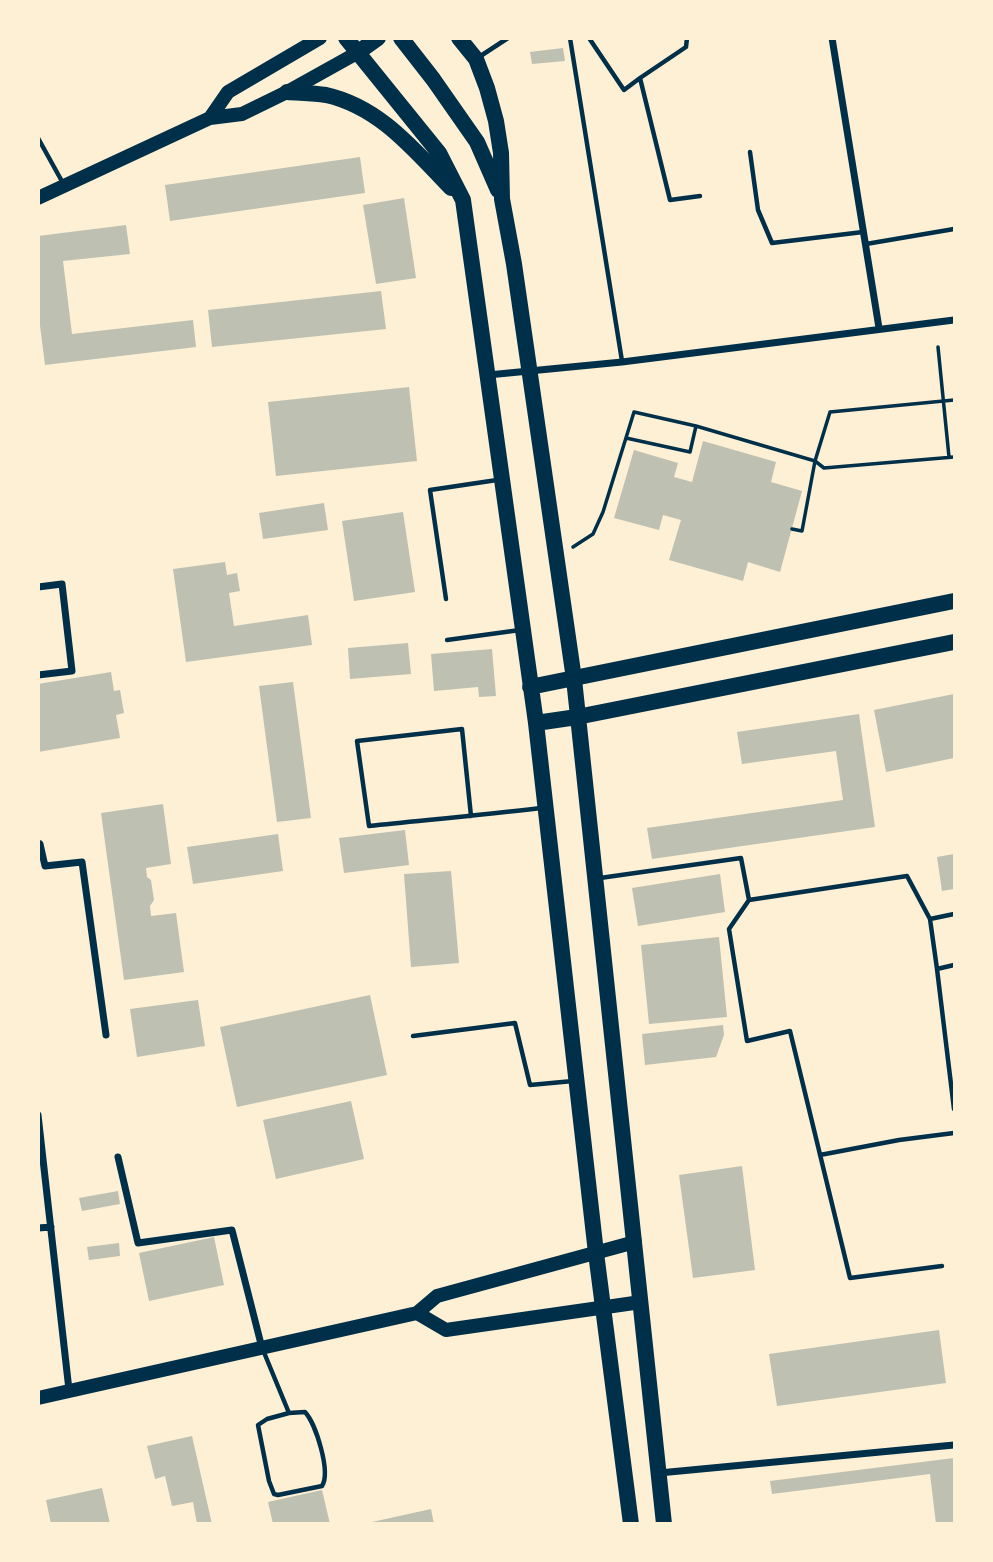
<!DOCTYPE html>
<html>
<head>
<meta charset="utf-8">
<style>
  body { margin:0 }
  #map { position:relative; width:993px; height:1562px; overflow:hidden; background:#fdf0d5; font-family:"DejaVu Sans",sans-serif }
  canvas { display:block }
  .frame { position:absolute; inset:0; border:40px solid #fdf0d5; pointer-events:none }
</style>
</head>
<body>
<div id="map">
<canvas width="993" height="1562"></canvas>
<div class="frame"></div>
</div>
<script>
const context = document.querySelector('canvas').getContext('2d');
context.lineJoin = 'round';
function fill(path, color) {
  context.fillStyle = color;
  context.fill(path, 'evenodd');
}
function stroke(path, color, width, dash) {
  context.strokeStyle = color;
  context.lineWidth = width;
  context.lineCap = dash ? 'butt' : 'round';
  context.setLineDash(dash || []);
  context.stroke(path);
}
fill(new Path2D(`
  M 563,48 L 565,61 L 532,64 L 530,52 Z
  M 360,157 L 365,193 L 170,221 L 165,185 Z
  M 404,198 L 416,278 L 376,284 L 363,205 Z
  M 126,225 L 130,254 L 63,261 L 72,334 L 193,320 L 196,347 L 45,365 L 38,310 L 38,236 Z
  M 381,291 L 386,329 L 212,347 L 208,310 Z
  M 409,387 L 417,461 L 276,476 L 268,402 Z
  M 703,441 L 776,462 L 771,482 L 802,491 L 780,572 L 748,562 L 743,581 L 669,560 L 681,520 L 663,515 L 659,530 L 614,518 L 634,450 L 678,463 L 674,477 L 692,482 Z
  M 324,503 L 328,530 L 263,539 L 259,513 Z
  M 403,512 L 415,592 L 354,601 L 342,521 Z
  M 225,562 L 227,575 L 237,573 L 240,591 L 229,593 L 234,626 L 308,615 L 312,645 L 186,662 L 173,569 Z
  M 408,643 L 411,674 L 350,679 L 348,648 Z
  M 492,649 L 496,696 L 479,697 L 478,687 L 434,691 L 431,654 Z
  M 111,672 L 114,691 L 120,690 L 124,713 L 116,715 L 120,738 L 38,752 L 38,684 Z
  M 293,682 L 311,818 L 277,822 L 259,686 Z
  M 954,694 L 954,758 L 886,772 L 874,710 Z
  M 859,714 L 875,827 L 652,859 L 647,828 L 843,800 L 836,751 L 742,764 L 737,732 Z
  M 163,804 L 171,864 L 146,868 L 147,877 L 151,880 L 154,900 L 150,906 L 151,916 L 176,913 L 184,972 L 124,980 L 101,813 Z
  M 405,830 L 409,865 L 344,873 L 339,838 Z
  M 278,834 L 283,871 L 193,884 L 187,847 Z
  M 954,854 L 954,889 L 942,891 L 937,857 Z
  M 451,871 L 459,963 L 411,967 L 404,874 Z
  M 720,874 L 725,912 L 638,926 L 632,888 Z
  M 719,937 L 727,1017 L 649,1024 L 641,945 Z
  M 370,995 L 387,1075 L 237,1107 L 220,1027 Z
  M 198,1000 L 205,1046 L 137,1057 L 130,1009 Z
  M 723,1025 L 724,1035 L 716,1057 L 645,1065 L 642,1034 Z
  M 351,1101 L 364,1159 L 276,1179 L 263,1120 Z
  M 742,1166 L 755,1270 L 693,1278 L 679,1175 Z
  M 118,1191 L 120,1204 L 82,1211 L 79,1198 Z
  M 214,1237 L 224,1285 L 149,1301 L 139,1253 Z
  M 119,1243 L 120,1256 L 89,1260 L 87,1247 Z
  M 939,1330 L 946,1383 L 777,1406 L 769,1354 Z
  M 192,1436 L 212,1524 L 197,1524 L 193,1502 L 172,1506 L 165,1476 L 155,1479 L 147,1446 Z
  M 954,1458 L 954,1524 L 936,1524 L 930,1474 L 772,1494 L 770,1481 Z
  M 102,1488 L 110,1524 L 51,1524 L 46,1500 Z
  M 322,1490 L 330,1524 L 273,1524 L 268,1502 Z
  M 431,1509 L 434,1524 L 372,1524 L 372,1522 Z`), '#bec0b2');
stroke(new Path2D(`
  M 938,347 L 949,457
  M 626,438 L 690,452 L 696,426
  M 792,529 L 802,531 L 815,461 L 824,468 L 954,457
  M 573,547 L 593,534 L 603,512 L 634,412 L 696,426 L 815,461 L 830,412 L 954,400`), '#003049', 3.5);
stroke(new Path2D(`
  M 570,38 L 622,361
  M 589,38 L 624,90 L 640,78 L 670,200 L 700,196
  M 479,57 L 508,38
  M 640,78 L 686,47 L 687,38
  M 38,138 L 64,185
  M 750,152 L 758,210 L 772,243 L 863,232
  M 866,244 L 954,229
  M 446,599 L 430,490 L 497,480
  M 447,640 L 520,630
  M 471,816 L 462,729 L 357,741 L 369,826 C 426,820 484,815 541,808
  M 600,878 L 741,858 L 749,900 L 729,929 L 747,1041 L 790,1031 L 850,1278 L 942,1266
  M 749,900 L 907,876 L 930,919 L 937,969 L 954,965
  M 930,919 L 954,914
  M 937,969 L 954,1109
  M 413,1036 L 515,1023 L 530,1085 L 573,1081
  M 820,1155 L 899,1140 L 954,1133
  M 263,1350 L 289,1413 L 305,1412 C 316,1424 331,1472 322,1486 L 278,1495 L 274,1494 L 269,1481 L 258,1425 L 267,1419 L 289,1413`), '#003049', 4.5);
stroke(new Path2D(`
  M 832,38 L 879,328
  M 488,375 L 622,362 L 954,320
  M 38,587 L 62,584 L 72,671 L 38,675
  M 38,845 L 40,844 L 45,866 L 82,862 L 106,1035
  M 38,1115 L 69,1390
  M 118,1157 L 138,1243 L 232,1230 L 262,1348
  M 38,1228 L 51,1227
  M 659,1473 L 954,1445`), '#003049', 7);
stroke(new Path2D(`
  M 210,118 L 228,92 L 320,38
  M 38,198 L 210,118 L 242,114 L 287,92 L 357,53
  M 417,1313 L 446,1330 L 641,1302
  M 38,1398 L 417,1313 L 437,1296 L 635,1242`), '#003049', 14);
stroke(new Path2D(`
  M 346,38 L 439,153 L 463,200 L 536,723 L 596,1253 L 631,1524
  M 401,38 L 433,79 L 477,142 L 498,190
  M 459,38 L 476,59 L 487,88 L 496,121 L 501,153 L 502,199 L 514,264 L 574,679 L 664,1524
  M 357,53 L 378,38
  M 287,92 C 300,93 313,93 326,95 C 380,107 414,150 451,188
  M 530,687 L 954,601
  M 536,723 L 577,717 L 954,642`), '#003049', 16);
</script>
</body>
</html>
